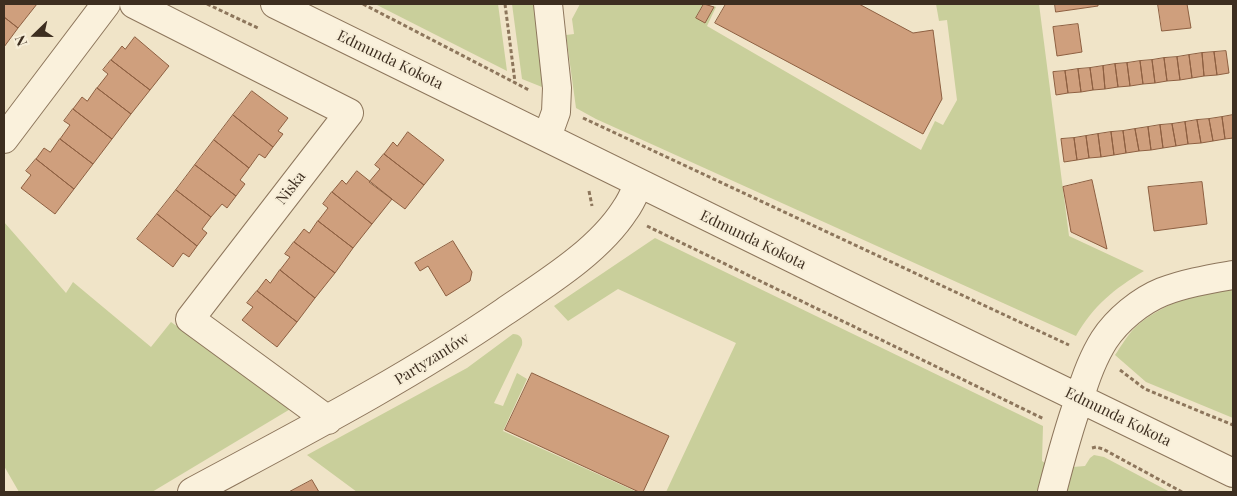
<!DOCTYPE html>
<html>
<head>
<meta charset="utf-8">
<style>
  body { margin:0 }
  #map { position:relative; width:1237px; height:496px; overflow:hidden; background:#f0e4c8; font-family:"Playfair Display",serif }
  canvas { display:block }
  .frame { position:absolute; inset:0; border:5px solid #3d2e20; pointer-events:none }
  .north { position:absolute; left:10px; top:10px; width:50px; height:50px; -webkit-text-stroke:4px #f7eed8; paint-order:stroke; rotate:248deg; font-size:14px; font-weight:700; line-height:20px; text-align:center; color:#3d2e20 }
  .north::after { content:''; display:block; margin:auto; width:18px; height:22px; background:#3d2e20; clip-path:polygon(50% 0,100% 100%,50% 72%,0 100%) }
</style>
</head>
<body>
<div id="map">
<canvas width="1237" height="496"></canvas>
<div class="frame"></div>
<div class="north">N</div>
</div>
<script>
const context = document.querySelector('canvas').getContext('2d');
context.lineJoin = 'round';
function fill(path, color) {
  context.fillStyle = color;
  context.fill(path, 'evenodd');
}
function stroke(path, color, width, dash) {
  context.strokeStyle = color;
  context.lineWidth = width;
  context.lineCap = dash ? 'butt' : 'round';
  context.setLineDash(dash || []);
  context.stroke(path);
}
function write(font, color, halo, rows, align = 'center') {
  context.font = font + ' "Playfair Display",serif';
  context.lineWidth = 4;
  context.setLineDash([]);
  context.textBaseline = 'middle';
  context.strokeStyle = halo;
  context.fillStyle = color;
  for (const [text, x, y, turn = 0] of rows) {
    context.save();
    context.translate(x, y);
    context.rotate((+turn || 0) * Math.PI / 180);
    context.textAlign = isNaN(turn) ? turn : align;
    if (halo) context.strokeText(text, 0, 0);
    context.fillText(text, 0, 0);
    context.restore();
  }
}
fill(new Path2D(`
  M 375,4 L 498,4 L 507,71 Z
  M 512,4 L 536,4 L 547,89 L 522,79 Z
  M 580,4 L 704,4 L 696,17 L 705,23 L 714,6 L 716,7 L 707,26 L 921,150 L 935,121 L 943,125 L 957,100 L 947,20 L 939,21 L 936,4 L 1039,4 L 1069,236 L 1144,271 C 1114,289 1094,305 1076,336 L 596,119 L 576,108 L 566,35 L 574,34 L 572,19 Z
  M 4,222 L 66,293 L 73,282 L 151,347 L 171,322 L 292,408 L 152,492 L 19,492 L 4,466 Z
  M 655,238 L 1043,426 L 1042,461 L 1049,466 L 1043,492 L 666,492 L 736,343 L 618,289 L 568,321 L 554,306 Z
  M 1233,285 L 1233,418 L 1146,382 L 1115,355 C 1122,345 1129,332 1139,324 C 1166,302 1200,293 1233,285 Z
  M 513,334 C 520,334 523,338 522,345 L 494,403 L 503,406 L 517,373 L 527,379 L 503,431 L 637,492 L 357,492 L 307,455 L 467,368 Z
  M 1094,455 L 1104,457 L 1170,492 L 1067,492 L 1073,467 L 1085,466 L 1090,458 Z`), '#c9cf9b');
const building = new Path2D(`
  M 4,4 L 37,4 L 18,28 L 4,17 Z
  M 704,4 L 714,7 L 705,23 L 696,18 Z
  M 726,4 L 859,4 L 913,33 L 933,30 L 942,99 L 923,134 L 715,23 Z
  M 1055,4 L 1098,4 L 1098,6 L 1056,12 Z
  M 1158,4 L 1187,4 L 1191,28 L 1162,31 Z
  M 4,17 L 18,28 L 4,47 Z
  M 1078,24 L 1082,52 L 1057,56 L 1053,27 Z
  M 135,37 L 169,66 L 150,90 L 111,60 L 122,46 L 125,49 Z
  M 1226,51 L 1229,73 L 1217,75 L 1214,52 Z
  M 1214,52 L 1217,75 L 1204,76 L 1202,53 Z
  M 1202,53 L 1204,76 L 1192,78 L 1189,55 Z
  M 1189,55 L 1192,78 L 1180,80 L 1177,57 Z
  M 1177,57 L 1180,80 L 1167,81 L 1164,58 Z
  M 1164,58 L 1167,81 L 1155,83 L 1152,60 Z
  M 111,60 L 150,90 L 131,114 L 97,88 L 108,74 L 103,70 Z
  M 1152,60 L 1155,83 L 1143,84 L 1140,61 Z
  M 1140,61 L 1143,84 L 1130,86 L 1127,63 Z
  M 1127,63 L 1130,86 L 1118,87 L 1115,64 Z
  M 1115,64 L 1118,87 L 1105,89 L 1103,66 Z
  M 1103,66 L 1105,89 L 1093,90 L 1090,68 Z
  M 1090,68 L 1093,90 L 1081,92 L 1078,69 Z
  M 1078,69 L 1081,92 L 1068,93 L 1065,71 Z
  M 1065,71 L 1068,93 L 1056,95 L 1053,72 Z
  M 97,88 L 131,114 L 112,139 L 73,109 L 82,97 L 87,101 Z
  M 252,91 L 288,118 L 278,131 L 283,134 L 273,147 L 233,115 Z
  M 73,109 L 112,139 L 93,164 L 60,139 L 70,125 L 64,121 Z
  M 233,115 L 273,147 L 265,158 L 259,154 L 249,168 L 214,140 Z
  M 1233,115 L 1233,138 L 1225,139 L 1222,117 Z
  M 1222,117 L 1225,139 L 1213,141 L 1209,119 Z
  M 1209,119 L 1213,141 L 1201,143 L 1197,120 Z
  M 1197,120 L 1201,143 L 1188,144 L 1185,122 Z
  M 1185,122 L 1188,144 L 1176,146 L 1172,124 Z
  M 1172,124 L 1176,146 L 1163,148 L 1160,125 Z
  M 1160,125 L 1163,148 L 1151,150 L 1148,127 Z
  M 1148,127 L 1151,150 L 1139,151 L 1135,129 Z
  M 1135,129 L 1139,151 L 1126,153 L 1123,131 Z
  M 1123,131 L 1126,153 L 1114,155 L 1111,132 Z
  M 408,132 L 444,160 L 424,185 L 384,154 L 393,142 L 397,146 Z
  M 1111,132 L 1114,155 L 1101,157 L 1098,134 Z
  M 1098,134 L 1101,157 L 1089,158 L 1086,136 Z
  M 1086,136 L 1089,158 L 1077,160 L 1074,138 Z
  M 1074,138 L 1077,160 L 1064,162 L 1061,139 Z
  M 60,139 L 93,164 L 74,189 L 36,159 L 44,148 L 50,152 Z
  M 214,140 L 249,168 L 240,180 L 245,184 L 236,196 L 195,165 Z
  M 384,154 L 424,185 L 405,209 L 369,182 L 380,169 L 375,165 Z
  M 36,159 L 74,189 L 55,214 L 21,188 L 31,175 L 26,171 Z
  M 195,165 L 236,196 L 227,208 L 222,204 L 211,217 L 176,190 Z
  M 357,171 L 392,199 L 372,224 L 332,192 L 342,180 L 346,184 Z
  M 1092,180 L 1107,249 L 1071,232 L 1063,187 Z
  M 1202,182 L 1207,224 L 1154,231 L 1148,187 Z
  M 176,190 L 211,217 L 202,229 L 207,233 L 197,246 L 157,214 Z
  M 332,192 L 372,224 L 353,248 L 318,221 L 328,208 L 323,204 Z
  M 157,214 L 197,246 L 189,257 L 183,253 L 173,267 L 137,239 Z
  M 318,221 L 353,248 L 335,273 L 294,242 L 304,229 L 309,233 Z
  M 453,241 L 472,272 L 470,281 L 446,296 L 428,266 L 420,271 L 415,263 Z
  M 294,242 L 335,273 L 315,298 L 280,270 L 290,257 L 285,254 Z
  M 280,270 L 315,298 L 297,322 L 257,291 L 266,279 L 270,283 Z
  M 257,291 L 297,322 L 277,347 L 242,320 L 253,307 L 247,303 Z
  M 532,373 L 669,436 L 643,492 L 639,492 L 505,430 Z
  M 312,480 L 319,492 L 289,492 Z`);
fill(building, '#cf9f7d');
stroke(building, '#8d5f41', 1);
const minor = new Path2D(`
  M 134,4 L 349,113 L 190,319 L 328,420
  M 275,4 L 908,315 L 1233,473
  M 547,137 L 556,112 L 557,88 L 548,4
  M 4,139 L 106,4
  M 192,492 C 298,435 405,380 504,312 C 545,284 598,252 625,210 C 631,202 635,192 639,183
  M 1052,492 C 1060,461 1068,430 1079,400 C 1085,379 1092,359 1104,340 C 1117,320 1140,301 1162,292 C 1185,283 1210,279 1233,275`);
stroke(minor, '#8d765c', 30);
stroke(new Path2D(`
  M 207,4 L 258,28
  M 363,4 L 529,90
  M 505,4 L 515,82
  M 583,118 L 1069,345
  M 589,191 L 592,206
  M 647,226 L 1044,419
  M 1120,370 L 1145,389 L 1233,425
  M 1092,448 L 1096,447 L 1103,449 L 1182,492`), '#8d765c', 3, [4, 2.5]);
stroke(minor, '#faf1dc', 28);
write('15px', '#3d2e20', '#f7eed8', [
  ["Edmunda Kokota",390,60,26],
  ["Niska",291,188,-52],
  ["Edmunda Kokota",753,240,26],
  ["Partyzantów",432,359,-32],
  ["Edmunda Kokota",1118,417,26]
]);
</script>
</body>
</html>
